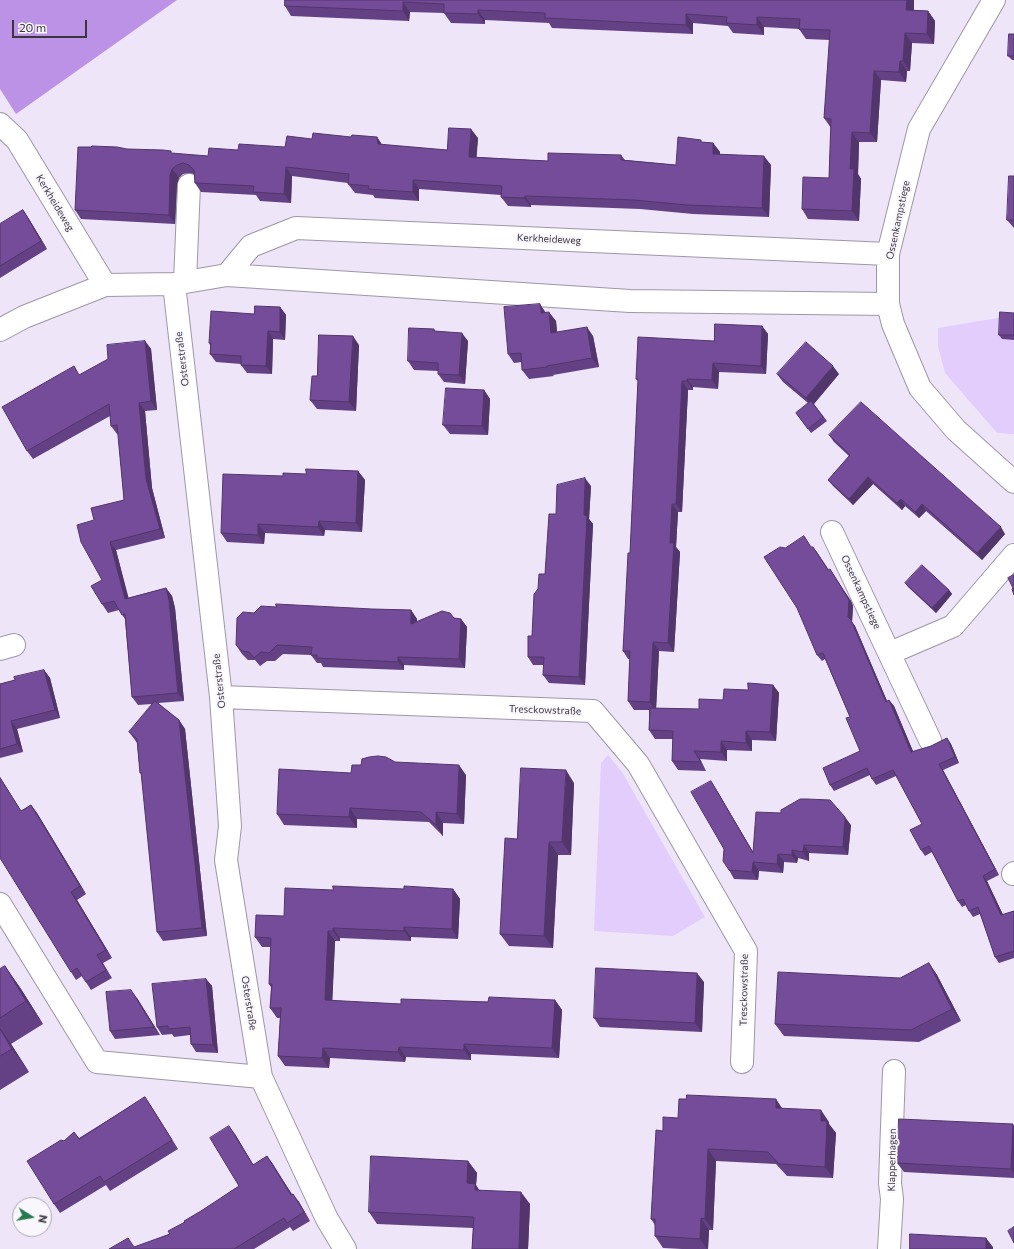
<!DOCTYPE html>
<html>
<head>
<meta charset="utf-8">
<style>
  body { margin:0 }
  #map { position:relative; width:1014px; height:1249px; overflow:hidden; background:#eee6f8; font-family:Commissioner,sans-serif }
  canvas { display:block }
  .north { position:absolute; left:12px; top:1197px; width:40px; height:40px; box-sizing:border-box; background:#f9f6fd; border:1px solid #aca9b0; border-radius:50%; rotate:101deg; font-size:11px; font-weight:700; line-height:16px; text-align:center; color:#39363d }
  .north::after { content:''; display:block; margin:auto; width:14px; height:18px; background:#257a4d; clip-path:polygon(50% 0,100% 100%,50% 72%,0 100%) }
  .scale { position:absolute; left:12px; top:20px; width:75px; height:18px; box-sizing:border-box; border:2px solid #39363d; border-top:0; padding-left:5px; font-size:12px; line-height:14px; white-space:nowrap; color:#39363d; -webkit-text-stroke:3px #f9f6fd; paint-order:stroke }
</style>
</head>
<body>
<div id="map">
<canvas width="1014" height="1249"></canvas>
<div class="north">N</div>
<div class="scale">20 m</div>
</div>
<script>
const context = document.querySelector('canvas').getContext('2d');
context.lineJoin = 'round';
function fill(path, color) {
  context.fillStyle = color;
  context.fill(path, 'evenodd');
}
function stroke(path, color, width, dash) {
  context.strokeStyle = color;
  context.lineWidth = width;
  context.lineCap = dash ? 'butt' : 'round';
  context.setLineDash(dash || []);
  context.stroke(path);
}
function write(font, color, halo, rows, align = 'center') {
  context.font = font + ' Commissioner,sans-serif';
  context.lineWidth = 4;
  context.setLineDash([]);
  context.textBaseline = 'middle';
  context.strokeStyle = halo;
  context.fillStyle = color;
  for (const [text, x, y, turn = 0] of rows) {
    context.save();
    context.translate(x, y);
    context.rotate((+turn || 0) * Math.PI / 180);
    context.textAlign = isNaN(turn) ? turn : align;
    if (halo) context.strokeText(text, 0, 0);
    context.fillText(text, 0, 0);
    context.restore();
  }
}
fill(new Path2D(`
  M 1003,317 L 1002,339 L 1014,340 L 1014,434 L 997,433 L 945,373 L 938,346 L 938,328 Z
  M 608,755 L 622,772 L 705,917 L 673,936 L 594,931 L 601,763 Z`), '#e3cdfc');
fill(new Path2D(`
  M 0,0 L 177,0 L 16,114 L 0,89 Z`), '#bb92e6');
const minor = new Path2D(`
  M 994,0 L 919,129 L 888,254 L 888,304 L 893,324 L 920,388 L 956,430 L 1014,482
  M 0,124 L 17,140 L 105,285
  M 227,275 L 251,246 L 296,228 L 888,254
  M 185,282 L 189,185
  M 174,284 L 221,697 L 230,826 L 226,860 L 261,1077 L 327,1219 L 345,1249
  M 0,330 L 24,317 L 105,285 L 174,284 L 227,275 L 630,301 L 888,304
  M 832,532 L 930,740
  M 0,649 L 14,645
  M 890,653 L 953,626 L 1014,555
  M 221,697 L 593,711 L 638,764 L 746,951 L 742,1062
  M 1013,874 L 1014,873
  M 0,904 L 97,1062 L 261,1077
  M 889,1249 L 892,1199 L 890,1183 L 894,1071`);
stroke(minor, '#9e96a7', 24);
stroke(minor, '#fff', 22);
fill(new Path2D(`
  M 285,0 L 914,0 L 914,10 L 928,11 L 935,21 L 934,44 L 912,43 L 910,71 L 907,71 L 906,82 L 881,80 L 877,142 L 859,142 L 858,174 L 861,179 L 859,221 L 808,219 L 802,209 L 829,178 L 831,128 L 824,118 L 830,40 L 806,39 L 799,29 L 764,27 L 764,35 L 733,33 L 728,26 L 693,23 L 693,34 L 552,28 L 549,23 L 485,20 L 485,24 L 451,23 L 444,13 L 410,12 L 409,21 L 291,16 L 285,6 Z
  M 1014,34 L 1014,60 L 1012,60 L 1008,56 Z
  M 351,137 L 377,137 L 382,145 L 447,150 L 478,138 L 476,157 L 548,161 L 621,155 L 625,160 L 676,165 L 703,142 L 713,143 L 720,152 L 720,154 L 771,165 L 769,217 L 693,214 L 640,209 L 531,205 L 531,207 L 508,206 L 501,197 L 501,195 L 419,189 L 419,201 L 375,198 L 373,195 L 355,193 L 348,184 L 348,183 L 292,176 L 291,203 L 260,201 L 256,195 L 201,192 L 195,183 L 194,174 L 189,173 L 183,174 L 179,178 L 177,184 L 175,224 L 81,219 L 75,210 L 127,149 L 173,154 L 208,156 L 238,150 L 285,147 L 312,139 Z
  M 1014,176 L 1014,228 L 1007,220 Z
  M 23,210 L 29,219 L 47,249 L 0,278 L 0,224 Z
  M 280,307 L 286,315 L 285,340 L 273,339 L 272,374 L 247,373 L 241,365 L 241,364 L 216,362 L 210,354 L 210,345 L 209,343 L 254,314 Z
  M 547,313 L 556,321 L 557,332 L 593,336 L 599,367 L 553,375 L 554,376 L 529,379 L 522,370 L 522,362 L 514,363 L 508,354 Z
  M 1014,313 L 1014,340 L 1002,339 L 999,335 Z
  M 762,326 L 768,334 L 766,374 L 719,372 L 718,389 L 693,387 L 693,390 L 688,390 L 682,512 L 678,512 L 676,547 L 680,552 L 674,652 L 659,651 L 656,708 L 699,709 L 723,700 L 748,690 L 773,685 L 779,693 L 776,741 L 752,740 L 752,751 L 727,750 L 727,761 L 700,759 L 706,771 L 678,770 L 672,761 L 673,739 L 655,739 L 649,730 L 649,710 L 634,710 L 628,701 L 630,659 L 628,659 L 623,651 L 630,553 L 638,381 L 636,379 L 714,341 Z
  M 434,329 L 435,331 L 468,341 L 465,384 L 444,382 L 438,374 L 438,371 L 414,370 L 408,361 Z
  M 145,341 L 151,349 L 157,410 L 145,411 L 152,488 L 165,538 L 116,550 L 128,598 L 166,588 L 172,596 L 175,608 L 184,701 L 158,703 L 179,720 L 185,729 L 207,936 L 163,941 L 157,932 L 142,775 L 140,773 L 137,743 L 135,740 L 129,732 L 152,704 L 138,705 L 132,697 L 125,619 L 119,610 L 108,613 L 102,604 L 102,580 L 94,520 L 124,500 L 118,434 L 117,434 L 111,426 L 110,416 L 33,459 L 27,451 L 80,375 Z
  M 359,345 L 356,411 L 317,409 L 310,400 L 317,376 Z
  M 777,374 L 839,374 L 814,404 L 827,421 L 811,433 L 796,413 L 808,403 L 783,382 Z
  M 484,390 L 490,399 L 488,435 L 450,434 L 443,425 Z
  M 829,435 L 1005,534 L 982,560 L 926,511 L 919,518 L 905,506 L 902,510 L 873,484 L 853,505 L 833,486 L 828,480 L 849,456 L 834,442 Z
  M 358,471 L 365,480 L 362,532 L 325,530 L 324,536 L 265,533 L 264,544 L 227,542 L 221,533 L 283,476 Z
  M 591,486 L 589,519 L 593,524 L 585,685 L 549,683 L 543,675 L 544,665 L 533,665 L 528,657 L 532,636 L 538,589 L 545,574 L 556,514 Z
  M 812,547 L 817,552 L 829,570 L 851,601 L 853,606 L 852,622 L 855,626 L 887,701 L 889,700 L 894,706 L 913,752 L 931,746 L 947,738 L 951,744 L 959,763 L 943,770 L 999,875 L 987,881 L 1003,915 L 1014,911 L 1014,958 L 999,963 L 995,957 L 980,914 L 973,917 L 969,911 L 966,905 L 962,907 L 958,901 L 932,852 L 925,856 L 921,850 L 922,824 L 896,776 L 876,785 L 872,779 L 870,775 L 834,791 L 830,785 L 860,751 L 850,717 L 825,659 L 822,661 L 817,655 L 785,548 Z
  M 905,583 L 949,590 L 952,594 L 936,613 L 908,587 Z
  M 372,609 L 411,610 L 417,619 L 417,622 L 454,618 L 461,619 L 467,627 L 465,668 L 404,665 L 404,670 L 323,667 L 321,663 L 317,663 L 311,655 L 283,654 L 275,661 L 267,661 L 260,666 L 255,660 L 248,660 L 242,654 L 236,645 L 254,613 Z
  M 44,670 L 50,678 L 60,718 L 17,729 L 23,752 L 0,758 L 0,684 L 15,680 Z
  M 395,762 L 466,775 L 464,824 L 443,823 L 443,836 L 429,822 L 357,819 L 357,828 L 284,825 L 277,814 L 351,773 L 361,765 Z
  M 0,777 L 21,811 L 31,805 L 37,813 L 86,894 L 77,900 L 112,958 L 103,963 L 112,978 L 91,990 L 82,976 L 76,980 L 71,972 Z
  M 574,783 L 571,855 L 558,855 L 553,948 L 509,946 L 500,934 L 517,839 Z
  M 716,789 L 753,852 L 851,825 L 848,855 L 809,853 L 809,861 L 798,858 L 797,863 L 784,862 L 783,873 L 759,871 L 758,880 L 734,879 L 729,870 L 724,849 Z
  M 453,889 L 460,899 L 458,939 L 411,937 L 411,941 L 340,938 L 340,941 L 335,941 L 332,1001 L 401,1004 L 555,1000 L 562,1010 L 559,1058 L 471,1054 L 471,1060 L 406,1057 L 405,1062 L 330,1058 L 329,1068 L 285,1066 L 278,1056 L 280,1018 L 277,1018 L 270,1008 L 271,987 L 269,984 L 271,947 L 262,947 L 255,937 L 284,916 L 333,890 Z
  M 929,963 L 937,975 L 961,1021 L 919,1042 L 784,1036 L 775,1024 L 900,978 Z
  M 5,966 L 21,989 L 43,1024 L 11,1044 L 29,1072 L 0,1090 L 0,969 Z
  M 206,979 L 212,986 L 218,1053 L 196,1052 L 191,1044 L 190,1035 L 174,1037 L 172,1034 L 162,1035 L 157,1027 Z
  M 704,982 L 702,1032 L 600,1027 L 594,1018 Z
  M 137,998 L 160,1035 L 115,1039 L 110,1031 Z
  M 145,1097 L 151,1106 L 178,1149 L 110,1191 L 106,1185 L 60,1213 L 54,1204 L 64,1141 L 74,1132 L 79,1138 Z
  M 678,1118 L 829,1122 L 829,1124 L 836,1133 L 833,1178 L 787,1176 L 776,1164 L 716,1161 L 713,1230 L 709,1230 L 708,1249 L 682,1249 L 663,1248 L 655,1236 L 655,1225 L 651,1219 L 663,1131 Z
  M 1014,1126 L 1014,1178 L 904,1172 L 897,1163 Z
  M 235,1134 L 253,1165 L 267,1156 L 292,1194 L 299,1202 L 310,1221 L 293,1231 L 290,1227 L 254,1249 L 109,1249 L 135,1247 L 170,1234 L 185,1222 L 239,1186 Z
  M 468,1161 L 477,1173 L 476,1185 L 479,1190 L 530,1204 L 528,1249 L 472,1249 L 473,1228 L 377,1224 L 369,1212 Z`), '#644184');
fill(new Path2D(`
  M 907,0 L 914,0 L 913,20 L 906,10 Z
  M 403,2 L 410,12 L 409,21 L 403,11 Z
  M 478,10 L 485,20 L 485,24 L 478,14 Z
  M 928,11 L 935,21 L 934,44 L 927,34 Z
  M 686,14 L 693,23 L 693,34 L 686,25 Z
  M 757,17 L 764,27 L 764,35 L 757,25 Z
  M 905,33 L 912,43 L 910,71 L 903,61 Z
  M 900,61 L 907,71 L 906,82 L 899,72 Z
  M 874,71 L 881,80 L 877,142 L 870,133 Z
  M 471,129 L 478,138 L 476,166 L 469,157 Z
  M 852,132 L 859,142 L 858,174 L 861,179 L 859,221 L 852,211 L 850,169 Z
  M 377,137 L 383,146 L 378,144 Z
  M 713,143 L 720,152 L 719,163 L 713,154 Z
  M 764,156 L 771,165 L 769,217 L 762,208 Z
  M 286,167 L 292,176 L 291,203 L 284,194 Z
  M 172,169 L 179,178 L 177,184 L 175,224 L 169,215 L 170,175 Z
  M 413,180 L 419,189 L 419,201 L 413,192 Z
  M 525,196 L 531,205 L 531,207 L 524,198 Z
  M 23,210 L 29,219 L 47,249 L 41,241 Z
  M 540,304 L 546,313 L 541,313 Z
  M 280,307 L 286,315 L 285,340 L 280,332 Z
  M 549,312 L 556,321 L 558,342 L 551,333 Z
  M 762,326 L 768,334 L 766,374 L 761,366 Z
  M 587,327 L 593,336 L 599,367 L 592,358 Z
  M 268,331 L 273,339 L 272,374 L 266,366 Z
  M 462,333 L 468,341 L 465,384 L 459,375 Z
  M 353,336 L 359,345 L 356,411 L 349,402 Z
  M 145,341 L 151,349 L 157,410 L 151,401 Z
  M 713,363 L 719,372 L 718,389 L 712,380 Z
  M 833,366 L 839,374 L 812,406 L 806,398 Z
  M 687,379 L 693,387 L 693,390 L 687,381 Z
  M 682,381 L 688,390 L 682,512 L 676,504 Z
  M 484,390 L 490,399 L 488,435 L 482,426 Z
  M 139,403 L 145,411 L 152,488 L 165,538 L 160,529 L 146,479 Z
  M 358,471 L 365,480 L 362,532 L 356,523 Z
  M 868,477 L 873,484 L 853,505 L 849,499 Z
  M 585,478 L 591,486 L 589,519 L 593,524 L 585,685 L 579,677 Z
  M 901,499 L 905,506 L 902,510 L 897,503 Z
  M 672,504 L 678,512 L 676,547 L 680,552 L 674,652 L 668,643 L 670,543 Z
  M 922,504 L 926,511 L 919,518 L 915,512 Z
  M 319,521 L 325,530 L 324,536 L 318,527 Z
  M 258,524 L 265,533 L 264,544 L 258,535 Z
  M 1001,527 L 1005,534 L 982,560 L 977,553 Z
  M 110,542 L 116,550 L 131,607 L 125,599 Z
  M 830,569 L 851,601 L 853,606 L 852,622 L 855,626 L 890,708 L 886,702 L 848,617 Z
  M 166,588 L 172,596 L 175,608 L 184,701 L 178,693 Z
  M 949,590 L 952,594 L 936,613 L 932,608 Z
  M 411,610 L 417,619 L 417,633 L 411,624 Z
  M 461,619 L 467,627 L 465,668 L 459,659 Z
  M 653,642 L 659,651 L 656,711 L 650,702 Z
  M 398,657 L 404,665 L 404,670 L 398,662 Z
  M 44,670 L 50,678 L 60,718 L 55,710 Z
  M 773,685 L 779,693 L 776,741 L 770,732 Z
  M 889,700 L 894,706 L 916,758 L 911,752 Z
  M 179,720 L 185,729 L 207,936 L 202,928 Z
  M 11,721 L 17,729 L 23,752 L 17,744 Z
  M 746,731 L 752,740 L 752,751 L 746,743 Z
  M 947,738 L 951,744 L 959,763 L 955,757 Z
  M 721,741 L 727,750 L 727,761 L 721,752 Z
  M 694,751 L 700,759 L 706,771 L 701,762 Z
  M 939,764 L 943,770 L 999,875 L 995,869 Z
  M 459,765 L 466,775 L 464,824 L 457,814 Z
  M 566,770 L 574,783 L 571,855 L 562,842 Z
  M 0,777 L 26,819 L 21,811 L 0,778 Z
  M 711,781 L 716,789 L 759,862 L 753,853 Z
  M 31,805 L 37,813 L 86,894 L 80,886 Z
  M 350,808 L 357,819 L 357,828 L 349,817 Z
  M 436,812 L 443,823 L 443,836 L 436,825 Z
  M 845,817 L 851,825 L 848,855 L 843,847 Z
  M 549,842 L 558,855 L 553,948 L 544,936 Z
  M 804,845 L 809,853 L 809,861 L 803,852 Z
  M 792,850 L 798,858 L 797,863 L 792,855 Z
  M 778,854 L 784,862 L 783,873 L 777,864 Z
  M 753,862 L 759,871 L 758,880 L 752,872 Z
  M 983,876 L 987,881 L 1006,921 L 1001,915 Z
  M 453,889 L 460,899 L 458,939 L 452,929 Z
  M 71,892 L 77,900 L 112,958 L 106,950 Z
  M 404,927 L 411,937 L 411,941 L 404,931 Z
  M 333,928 L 340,938 L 340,941 L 333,931 Z
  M 328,931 L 335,941 L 332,1010 L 325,1000 Z
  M 929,963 L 937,975 L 961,1021 L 952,1009 Z
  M 5,966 L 21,989 L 43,1024 L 26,1001 Z
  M 697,973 L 704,982 L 702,1032 L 695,1023 Z
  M 206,979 L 212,986 L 218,1053 L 213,1045 Z
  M 131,990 L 137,998 L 160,1035 L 154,1027 Z
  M 555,1000 L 562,1010 L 559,1058 L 552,1048 Z
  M 0,1028 L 11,1044 L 29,1072 L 12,1049 Z
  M 464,1044 L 471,1054 L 471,1060 L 464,1050 Z
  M 399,1047 L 406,1057 L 405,1062 L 398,1052 Z
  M 323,1048 L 330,1058 L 329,1068 L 322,1058 Z
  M 145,1097 L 151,1106 L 178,1149 L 172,1140 Z
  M 776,1099 L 784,1111 L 776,1108 Z
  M 821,1110 L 829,1122 L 829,1124 L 836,1133 L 833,1178 L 825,1167 L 821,1121 Z
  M 1013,1124 L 1014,1126 L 1014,1173 L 1011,1169 Z
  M 229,1126 L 235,1134 L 259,1174 L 253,1165 Z
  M 708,1149 L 716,1161 L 713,1230 L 705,1219 Z
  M 267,1156 L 273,1164 L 297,1203 L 291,1195 Z
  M 468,1161 L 477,1173 L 476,1185 L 483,1196 L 483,1202 L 467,1183 Z
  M 521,1192 L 530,1204 L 528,1249 L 519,1249 Z
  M 293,1194 L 299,1202 L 310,1221 L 304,1212 Z
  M 701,1218 L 709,1230 L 708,1249 L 707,1249 L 700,1239 Z
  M 986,1238 L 993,1247 L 993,1249 L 986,1249 Z`), '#51356b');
const building = new Path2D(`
  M 285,0 L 907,0 L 906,10 L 928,11 L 927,34 L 905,33 L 903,61 L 900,61 L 899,72 L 874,71 L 870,133 L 852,132 L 850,169 L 854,169 L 852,211 L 802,209 L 803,177 L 829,178 L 831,119 L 824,118 L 830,30 L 799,29 L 800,19 L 757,17 L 757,25 L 726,23 L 727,17 L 686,14 L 686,25 L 545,18 L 545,13 L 478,10 L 478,14 L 444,13 L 444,4 L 403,2 L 403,11 L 285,6 Z
  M 1009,34 L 1014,34 L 1014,56 L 1008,56 Z
  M 449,128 L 471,129 L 469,157 L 548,161 L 548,153 L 621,155 L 621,160 L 676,165 L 678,137 L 701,140 L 701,142 L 713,143 L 713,154 L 764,156 L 762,208 L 687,205 L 634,200 L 525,196 L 524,198 L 501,197 L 502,186 L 413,180 L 413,192 L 368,189 L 369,186 L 348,184 L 349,174 L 286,167 L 284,194 L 253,192 L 254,186 L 195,183 L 194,170 L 189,165 L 183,163 L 177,165 L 172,169 L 170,175 L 169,215 L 75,210 L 78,147 L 91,147 L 92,146 L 117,147 L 127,149 L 163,150 L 171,151 L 171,153 L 208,156 L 209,148 L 238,150 L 239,144 L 285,147 L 287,136 L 312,139 L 313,133 L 351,137 L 352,135 L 377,137 L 378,144 L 447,150 Z
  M 1009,176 L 1014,176 L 1014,220 L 1007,220 Z
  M 23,210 L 41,241 L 0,266 L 0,224 Z
  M 540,304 L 541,313 L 549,312 L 551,333 L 587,327 L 592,358 L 547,366 L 547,367 L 522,370 L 521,353 L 508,354 L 504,307 Z
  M 255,306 L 280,307 L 280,332 L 268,331 L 266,366 L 241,365 L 241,356 L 210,354 L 211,343 L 209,343 L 211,311 L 254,314 Z
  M 1000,312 L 1014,313 L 1014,335 L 999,335 Z
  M 715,324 L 762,326 L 761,366 L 713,363 L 712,380 L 687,379 L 687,381 L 682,381 L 676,504 L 672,504 L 670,543 L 674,543 L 668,643 L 653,642 L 650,702 L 628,701 L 630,651 L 623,651 L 628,553 L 630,553 L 638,379 L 636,379 L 638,337 L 714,341 Z
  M 409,328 L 434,329 L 434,331 L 462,333 L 459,375 L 438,374 L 438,363 L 408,361 Z
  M 319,335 L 353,336 L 349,402 L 310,400 L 312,376 L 317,376 Z
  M 145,341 L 151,401 L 139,403 L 146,479 L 160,529 L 110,542 L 125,599 L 166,588 L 169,600 L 178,693 L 132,697 L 125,614 L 122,615 L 114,601 L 102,604 L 91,586 L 102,580 L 81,542 L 77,525 L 94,520 L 91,508 L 124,500 L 117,425 L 111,426 L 109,404 L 27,451 L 2,407 L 74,366 L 79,375 L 108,359 L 107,345 Z
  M 806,342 L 833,366 L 806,398 L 777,374 Z
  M 446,388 L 484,390 L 482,426 L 443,425 Z
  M 811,401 L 823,417 L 808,429 L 796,413 Z
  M 861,402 L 1001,527 L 977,553 L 922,504 L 915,512 L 901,499 L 897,503 L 868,477 L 849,499 L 828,480 L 850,455 L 829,435 Z
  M 306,469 L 358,471 L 356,523 L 319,521 L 318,527 L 258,524 L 258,535 L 221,533 L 223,474 L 283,476 L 283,473 L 306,474 Z
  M 585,478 L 584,515 L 587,516 L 579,677 L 543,675 L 544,657 L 528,657 L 528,636 L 532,636 L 534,594 L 538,589 L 539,574 L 545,574 L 549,514 L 556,514 L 557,485 Z
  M 804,536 L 811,547 L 813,547 L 828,570 L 830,569 L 846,595 L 849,600 L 848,617 L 851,620 L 886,702 L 889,700 L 911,752 L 931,746 L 947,738 L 955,757 L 939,764 L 995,869 L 983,876 L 1001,915 L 1014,911 L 1014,951 L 995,957 L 978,907 L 969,911 L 963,899 L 958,901 L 929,846 L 921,850 L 910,830 L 922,824 L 893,770 L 872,779 L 867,768 L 830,785 L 823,768 L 860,751 L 846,718 L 850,717 L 823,653 L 817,655 L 797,608 L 764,557 L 780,547 L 785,548 Z
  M 922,565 L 949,590 L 932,608 L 905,583 Z
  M 1014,575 L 1014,595 L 1012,589 L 1013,588 L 1008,578 Z
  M 276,604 L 372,609 L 411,610 L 411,624 L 442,611 L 450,613 L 454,618 L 461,619 L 459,659 L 398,657 L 398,662 L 317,658 L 317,655 L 311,655 L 312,647 L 277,645 L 269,653 L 261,652 L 254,658 L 249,652 L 242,651 L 236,645 L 237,618 L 243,612 L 254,613 L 261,606 L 276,607 Z
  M 44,670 L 55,710 L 11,721 L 17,744 L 0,749 L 0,684 L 15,680 L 14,677 Z
  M 748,683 L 773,685 L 770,732 L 746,731 L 746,743 L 721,741 L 721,752 L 694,751 L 701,762 L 672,761 L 673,731 L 649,730 L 650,708 L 699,709 L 699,699 L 723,700 L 724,689 L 748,690 Z
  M 155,701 L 179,720 L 202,928 L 157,932 L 141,772 L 140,773 L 137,739 L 129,732 Z
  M 378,756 L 386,757 L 395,762 L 459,765 L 457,814 L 436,812 L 436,825 L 421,812 L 350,808 L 349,817 L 277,814 L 279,769 L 351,773 L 352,765 L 361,765 L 362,759 L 369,757 Z
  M 521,768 L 566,770 L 562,842 L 549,842 L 544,936 L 500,934 L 505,838 L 517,839 Z
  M 0,778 L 21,811 L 31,805 L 80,886 L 71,892 L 106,950 L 97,955 L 106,970 L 86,982 L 77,968 L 71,972 L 0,858 Z
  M 711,781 L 753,853 L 756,812 L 781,813 L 781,810 L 800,799 L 807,799 L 830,800 L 845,817 L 843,847 L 804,845 L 803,852 L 792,850 L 792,855 L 778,854 L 777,864 L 753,862 L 752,872 L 729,870 L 723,861 L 724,849 L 691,792 Z
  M 333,886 L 404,889 L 404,886 L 453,889 L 452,929 L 404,927 L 404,931 L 333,928 L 333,931 L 328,931 L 325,1000 L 401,1004 L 401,999 L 488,1002 L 489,997 L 555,1000 L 552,1048 L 464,1044 L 464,1050 L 399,1047 L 398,1052 L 323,1048 L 322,1058 L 278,1056 L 281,1008 L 270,1008 L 272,984 L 269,984 L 271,938 L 255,937 L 256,915 L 284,916 L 285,888 L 333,890 Z
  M 929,963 L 952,1009 L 911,1030 L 775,1024 L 778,972 L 900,978 Z
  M 5,966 L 26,1001 L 0,1018 L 0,969 Z
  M 596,968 L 697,973 L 695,1023 L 594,1018 Z
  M 206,979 L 213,1045 L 191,1044 L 190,1027 L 168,1029 L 168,1026 L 157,1027 L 152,984 Z
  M 131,990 L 154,1027 L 110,1031 L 106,992 Z
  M 0,1029 L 12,1049 L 0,1056 Z
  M 687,1095 L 776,1099 L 776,1108 L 821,1110 L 821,1121 L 827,1121 L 825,1167 L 779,1164 L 768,1152 L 708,1149 L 705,1219 L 701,1218 L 700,1239 L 655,1236 L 655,1219 L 651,1219 L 656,1130 L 663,1131 L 663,1117 L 678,1118 L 679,1099 L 686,1099 Z
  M 145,1097 L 172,1140 L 104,1182 L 100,1176 L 54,1204 L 27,1161 L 61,1140 L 64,1141 L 74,1132 L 79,1139 Z
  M 899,1119 L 1013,1124 L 1011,1169 L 897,1163 Z
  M 229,1126 L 253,1165 L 267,1156 L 291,1195 L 293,1194 L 304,1212 L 287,1223 L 284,1218 L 234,1249 L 109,1249 L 128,1238 L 134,1247 L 170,1234 L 168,1231 L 185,1222 L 184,1221 L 201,1211 L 239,1186 L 210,1138 Z
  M 371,1156 L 468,1161 L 467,1183 L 475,1184 L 475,1190 L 521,1192 L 519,1249 L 472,1249 L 474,1217 L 369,1212 Z
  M 1014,1227 L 1014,1243 L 1008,1231 Z
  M 910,1234 L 986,1238 L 986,1249 L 910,1249 Z`);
fill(building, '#744c99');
stroke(building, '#51356b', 1);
write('10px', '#39363d', '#f9f6fd', [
  ["Kerkheideweg",55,203,59],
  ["Ossenkampstiege",898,220,-78],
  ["Kerkheideweg",549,239,3],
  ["Osterstraße",182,359,-97],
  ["Ossenkampstiege",861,592,65],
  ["Osterstraße",219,681,-96],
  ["Tresckowstraße",545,710,2],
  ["Tresckowstraße",744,990,-89],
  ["Osterstraße",249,1003,81],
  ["Klapperhagen",892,1160,-89]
]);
</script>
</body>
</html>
